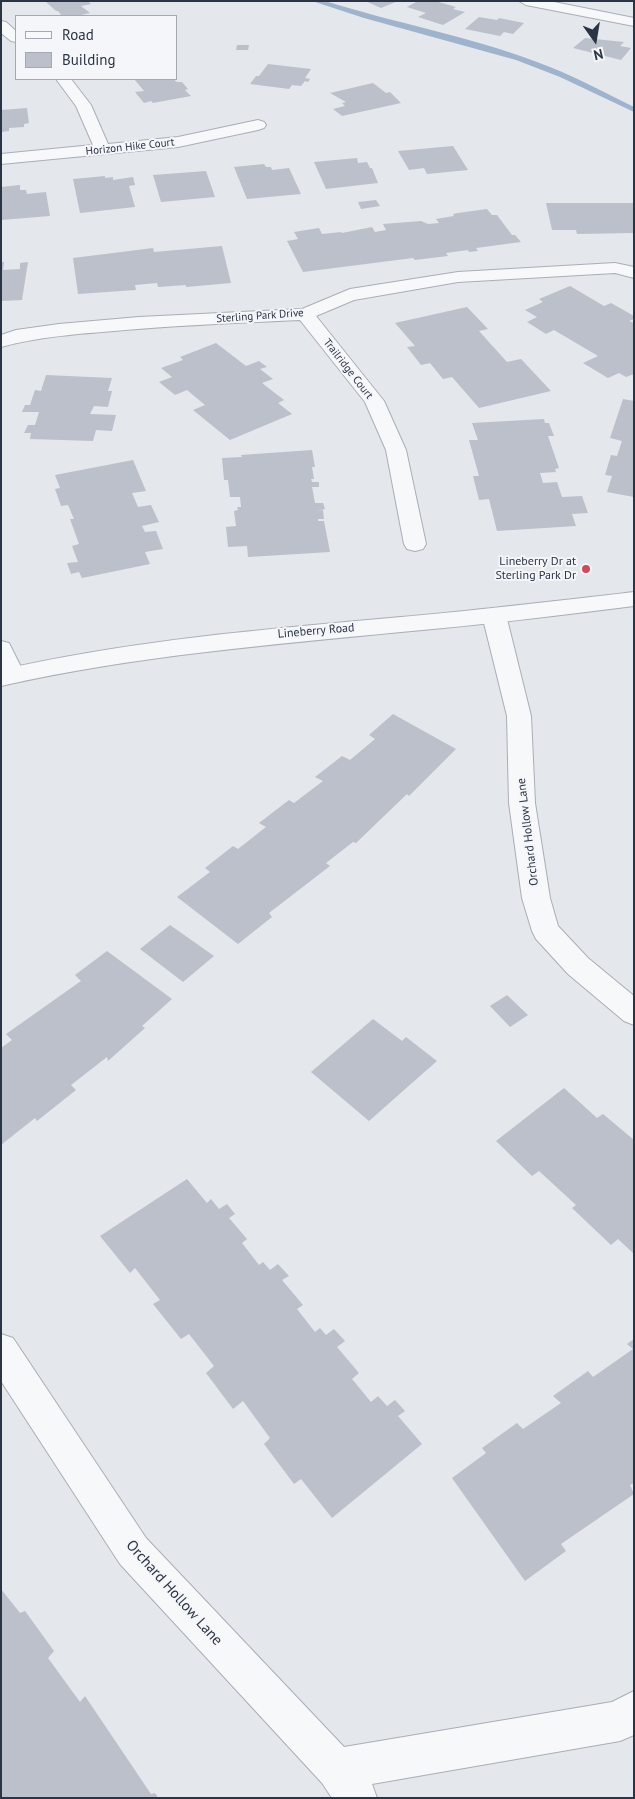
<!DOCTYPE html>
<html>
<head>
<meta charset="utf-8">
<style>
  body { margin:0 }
  #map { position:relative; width:635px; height:1799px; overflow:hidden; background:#e4e7ec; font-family:"PT Sans",sans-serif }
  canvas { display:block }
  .frame { position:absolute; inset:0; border:2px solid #2b3445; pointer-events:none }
  .legend { position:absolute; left:15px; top:15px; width:162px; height:65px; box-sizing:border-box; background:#f4f6f9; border:1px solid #a4a8b1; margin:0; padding:6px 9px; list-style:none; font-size:15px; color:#2b3445 }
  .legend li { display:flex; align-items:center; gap:10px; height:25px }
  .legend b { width:25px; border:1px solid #a4a8b1 }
  .north { position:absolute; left:570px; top:15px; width:50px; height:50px; -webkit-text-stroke:4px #f4f6f9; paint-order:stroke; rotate:167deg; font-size:14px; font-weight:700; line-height:20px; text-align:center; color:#2b3445 }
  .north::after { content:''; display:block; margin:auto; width:18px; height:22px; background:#2b3445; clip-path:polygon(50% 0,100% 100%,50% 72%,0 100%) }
</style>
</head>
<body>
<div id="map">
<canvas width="635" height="1799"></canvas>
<div class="frame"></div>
<ul class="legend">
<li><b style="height:6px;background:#f7f8fa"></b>Road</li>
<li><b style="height:14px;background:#bbc0ca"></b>Building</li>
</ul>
<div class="north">N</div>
</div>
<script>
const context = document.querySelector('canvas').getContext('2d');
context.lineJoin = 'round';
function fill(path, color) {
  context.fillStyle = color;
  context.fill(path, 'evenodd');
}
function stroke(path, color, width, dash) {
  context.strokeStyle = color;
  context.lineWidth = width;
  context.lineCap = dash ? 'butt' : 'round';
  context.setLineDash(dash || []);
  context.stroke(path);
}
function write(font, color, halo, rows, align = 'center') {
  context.font = font + ' "PT Sans",sans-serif';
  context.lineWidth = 4;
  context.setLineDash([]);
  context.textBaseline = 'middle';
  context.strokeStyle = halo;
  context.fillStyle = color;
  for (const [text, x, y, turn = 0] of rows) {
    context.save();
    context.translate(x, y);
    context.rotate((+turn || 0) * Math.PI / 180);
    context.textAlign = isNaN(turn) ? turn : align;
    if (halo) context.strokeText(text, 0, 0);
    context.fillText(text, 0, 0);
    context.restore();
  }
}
fill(new Path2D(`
  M 312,1 L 325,1 C 395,23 468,36 537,62 C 570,74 602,91 634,107 L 634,112 L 560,77 L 516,60 L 364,18 Z`), '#9fb4cc');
fill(new Path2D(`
  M 45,1 L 88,1 L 91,4 L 81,6 L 90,13 L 77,16 L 62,16 L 58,11 L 56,11 Z
  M 365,1 L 398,1 L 381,8 Z
  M 418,1 L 435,1 L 456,7 L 453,9 L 465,12 L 443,25 L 418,17 L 426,13 L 407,7 Z
  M 479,17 L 497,20 L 499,18 L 524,23 L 513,34 L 504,32 L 500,36 L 465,29 Z
  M 585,38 L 624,42 L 620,46 L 631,48 L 621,60 L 573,48 Z
  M 237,45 L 249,45 L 248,50 L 236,50 Z
  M 268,64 L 311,69 L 305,78 L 310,79 L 308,82 L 305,81 L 301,86 L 292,85 L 289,89 L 250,84 L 256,76 L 259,76 Z
  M 134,79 L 173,79 L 177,82 L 182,82 L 188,89 L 185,90 L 191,96 L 153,103 L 151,101 L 144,103 L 135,92 L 144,91 Z
  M 373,83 L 386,93 L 390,92 L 401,103 L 342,116 L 333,109 L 345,106 L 342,103 L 346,102 L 330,93 Z
  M 27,108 L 29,123 L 24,124 L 24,127 L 9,128 L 9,131 L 1,132 L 1,110 Z
  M 453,146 L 468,170 L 427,174 L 424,168 L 409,170 L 398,151 Z
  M 357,158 L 358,163 L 367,162 L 370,168 L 372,168 L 378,183 L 326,189 L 314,162 Z
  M 264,164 L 266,167 L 271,167 L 272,170 L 289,168 L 301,194 L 247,199 L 234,167 Z
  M 206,171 L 215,197 L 161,202 L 153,175 Z
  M 105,176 L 105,178 L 113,177 L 113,180 L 133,177 L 135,185 L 129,186 L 135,207 L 80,213 L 73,179 Z
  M 20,185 L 20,190 L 26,190 L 27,194 L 46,192 L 50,216 L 1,220 L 1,187 Z
  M 376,200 L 380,206 L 361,209 L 358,202 Z
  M 546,203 L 634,203 L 634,233 L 577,234 L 576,230 L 552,230 Z
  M 487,209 L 492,215 L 497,215 L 512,235 L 515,235 L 521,242 L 476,248 L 478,251 L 469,252 L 468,250 L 446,253 L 448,256 L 415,260 L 413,258 L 303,272 L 287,241 L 298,239 L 294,232 L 319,228 L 322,234 L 341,232 L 342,233 L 372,227 L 375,232 L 386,230 L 383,224 L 421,221 L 428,224 L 439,223 L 436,219 L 454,216 L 453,214 L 458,213 Z
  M 222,246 L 231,283 L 186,287 L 186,285 L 158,287 L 157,283 L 135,285 L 136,290 L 78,294 L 73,258 L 153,248 L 154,252 Z
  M 1,262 L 4,262 L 3,270 L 20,269 L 20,263 L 28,262 L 22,300 L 1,301 Z
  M 570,286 L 604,306 L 611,303 L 634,316 L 634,319 L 629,321 L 634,323 L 634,374 L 626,377 L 619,373 L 608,378 L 583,363 L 598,356 L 554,330 L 546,334 L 527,322 L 537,317 L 525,310 L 543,302 L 539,299 Z
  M 467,307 L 488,329 L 479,331 L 507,362 L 521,359 L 551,391 L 479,408 L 452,377 L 443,379 L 430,363 L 421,365 L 407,347 L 415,346 L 395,323 Z
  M 216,343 L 246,366 L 259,361 L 267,367 L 260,369 L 273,379 L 262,383 L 284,400 L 278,403 L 292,414 L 230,440 L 193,410 L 205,405 L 187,390 L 175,395 L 159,382 L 172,377 L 161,368 L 183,360 L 180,357 Z
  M 46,375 L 112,378 L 108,391 L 112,391 L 108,407 L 94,406 L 90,414 L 116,415 L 112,431 L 96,430 L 93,441 L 30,439 L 31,433 L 24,433 L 28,425 L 35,425 L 39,412 L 22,412 L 25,405 L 30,405 L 35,390 L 41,391 Z
  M 623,399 L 634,401 L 634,497 L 607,492 L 612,476 L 605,475 L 611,455 L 617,456 L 622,441 L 610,438 Z
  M 544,419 L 545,423 L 549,423 L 554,436 L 548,436 L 559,468 L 555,469 L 556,472 L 540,473 L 543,483 L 557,482 L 562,497 L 582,496 L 588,513 L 572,514 L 576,526 L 497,531 L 489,499 L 479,500 L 473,476 L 479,476 L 469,440 L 478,440 L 472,423 Z
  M 312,450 L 315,467 L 312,467 L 314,479 L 311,479 L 312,482 L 319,482 L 319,487 L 312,487 L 315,503 L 323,503 L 325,509 L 316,511 L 323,510 L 324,519 L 318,519 L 318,521 L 324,521 L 330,552 L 248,557 L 247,546 L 228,547 L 226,527 L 236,526 L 234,511 L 238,510 L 237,507 L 241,507 L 240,497 L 230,497 L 228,480 L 224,480 L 222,458 L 242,457 L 241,455 Z
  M 133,460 L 146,491 L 132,493 L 138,507 L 151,505 L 159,522 L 142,526 L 145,532 L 156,531 L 163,549 L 145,552 L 150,564 L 82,578 L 79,572 L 71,574 L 67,563 L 78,562 L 72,546 L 79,544 L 70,519 L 74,519 L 68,505 L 61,506 L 55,489 L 60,488 L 55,475 Z
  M 393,714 L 456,749 L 409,796 L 407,794 L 356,843 L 353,842 L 326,863 L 330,866 L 269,913 L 272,917 L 238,944 L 177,897 L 210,872 L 205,868 L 233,846 L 238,849 L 266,827 L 259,823 L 289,800 L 294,803 L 323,781 L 315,777 L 342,756 L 350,760 L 375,739 L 369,735 Z
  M 170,925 L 214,956 L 183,982 L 140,949 Z
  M 107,951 L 172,999 L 142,1026 L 145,1028 L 108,1061 L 107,1057 L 71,1085 L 76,1090 L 37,1121 L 35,1118 L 1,1145 L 1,1048 L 12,1040 L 6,1034 L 81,981 L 75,975 Z
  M 507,995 L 528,1015 L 510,1027 L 490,1006 Z
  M 373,1019 L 402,1041 L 406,1037 L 437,1061 L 369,1121 L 311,1072 Z
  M 564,1088 L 597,1118 L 603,1114 L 634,1140 L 634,1254 L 618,1239 L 611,1245 L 572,1208 L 576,1205 L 539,1171 L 532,1176 L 496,1141 Z
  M 187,1179 L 207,1203 L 211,1199 L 219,1209 L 227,1204 L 235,1214 L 229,1218 L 247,1239 L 242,1243 L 259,1265 L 263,1262 L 270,1270 L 278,1264 L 289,1276 L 282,1280 L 303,1305 L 297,1309 L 315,1332 L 320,1328 L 326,1335 L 334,1329 L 345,1341 L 337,1347 L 359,1373 L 352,1379 L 371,1402 L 378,1396 L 387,1406 L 395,1400 L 405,1411 L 398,1416 L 422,1444 L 332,1518 L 301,1479 L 294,1484 L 264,1444 L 270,1438 L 243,1401 L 233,1409 L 206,1373 L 214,1366 L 189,1334 L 181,1339 L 153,1304 L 160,1300 L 135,1268 L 130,1273 L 100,1236 Z
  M 634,1339 L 634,1483 L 630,1485 L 634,1494 L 561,1544 L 566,1551 L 525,1581 L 452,1478 L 486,1453 L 482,1448 L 517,1423 L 523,1429 L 561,1403 L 553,1396 L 588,1371 L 593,1377 L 633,1349 L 627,1344 Z
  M 1,1589 L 20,1613 L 25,1611 L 54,1651 L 48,1658 L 80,1702 L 85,1696 L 151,1794 L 155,1793 L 158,1798 L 1,1798 Z`), '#bbc0ca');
const minor = new Path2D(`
  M 519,1 L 549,1 L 634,18 L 634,26 L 526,5 Z
  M 1,21 L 6,22 L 16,31 L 16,42 L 11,41 L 1,33 Z
  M 56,79 L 71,79 L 91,105 L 108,144 L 178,137 L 258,120 L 264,122 L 266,125 L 264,128 L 258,130 L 178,147 L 1,164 L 1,154 L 93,145 L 76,106 Z
  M 615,263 L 634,267 L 634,278 L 615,273 L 458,282 L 354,300 L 316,316 L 384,401 L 406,450 L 426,544 L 423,549 L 415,551 L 407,549 L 404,544 L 386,450 L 365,402 L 300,320 C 238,323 176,325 114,331 C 76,334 38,337 1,347 L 1,335 L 16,330 L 59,324 L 139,317 L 302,309 L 350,289 L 458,272 Z
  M 494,608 L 502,610 L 506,615 L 531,716 L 535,803 L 550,898 L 558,926 L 588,958 L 634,996 L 634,1025 L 624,1021 L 568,974 L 536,939 L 532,931 L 522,898 L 509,803 L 507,716 L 482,615 L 486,610 Z
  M 1,641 L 9,643 L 25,675 L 22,681 L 13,683 L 4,681 L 1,675 Z
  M 1,1334 L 13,1338 L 146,1538 L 344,1747 L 612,1702 L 634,1691 L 634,1735 L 620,1741 L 372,1784 L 377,1798 L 332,1798 L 322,1783 L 120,1564 L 1,1381 Z`);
const tertiary = new Path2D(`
  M 634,592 L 634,606 C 556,616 479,625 401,632 C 267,645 133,656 1,686 L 1,670 C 133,640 267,629 401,617 C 479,610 556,601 634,592 Z`);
stroke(minor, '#a9aeb7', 2);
stroke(tertiary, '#a9aeb7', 2);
fill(minor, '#f7f8fa');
fill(tertiary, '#f7f8fa');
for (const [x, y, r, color] of [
  [586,569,5,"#d1495b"]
]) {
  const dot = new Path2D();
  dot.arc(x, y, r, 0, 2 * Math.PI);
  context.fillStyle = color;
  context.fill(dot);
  stroke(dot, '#f4f6f9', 2);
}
write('11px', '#2b3445', '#f4f6f9', [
  ["Horizon Hike Court",130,147,-6],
  ["Sterling Park Drive",260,316,-4],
  ["Trailridge Court",348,369,52]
]);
write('12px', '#2b3445', '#f4f6f9', [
  ["Lineberry Dr at",576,562],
  ["Sterling Park Dr",576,576]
], 'right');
write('12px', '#2b3445', '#f4f6f9', [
  ["Lineberry Road",316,631,-5],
  ["Orchard Hollow Lane",528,832,-97]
]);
write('15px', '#2b3445', '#f4f6f9', [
  ["Orchard Hollow Lane",174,1593,48]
]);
</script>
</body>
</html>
